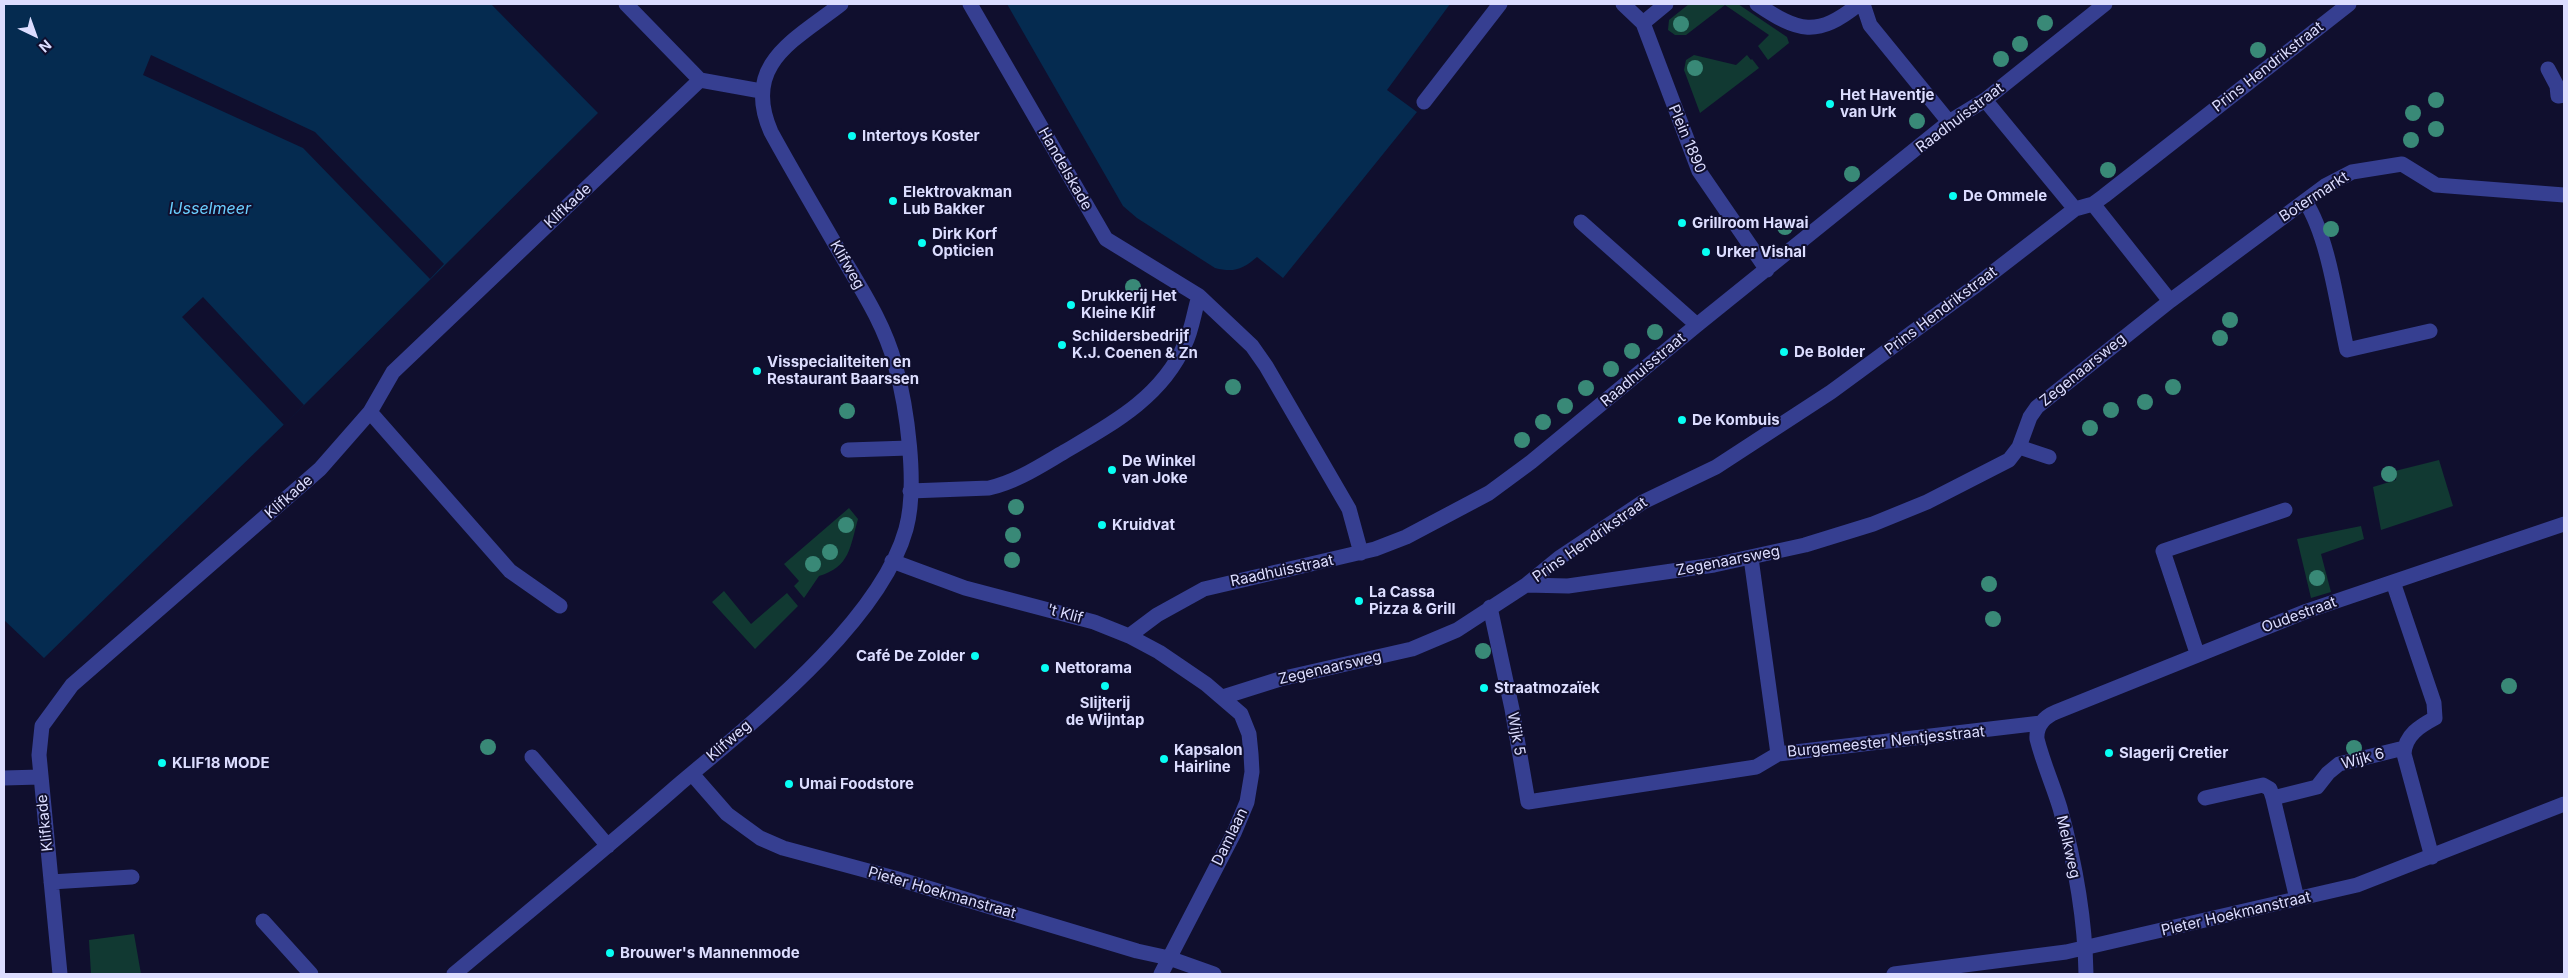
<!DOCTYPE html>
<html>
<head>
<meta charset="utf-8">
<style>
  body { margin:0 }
  #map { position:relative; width:2568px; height:978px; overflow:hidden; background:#100f2e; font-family:Inter,sans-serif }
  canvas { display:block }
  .frame { position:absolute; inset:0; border:5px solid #dcddff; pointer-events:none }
  .north { position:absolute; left:10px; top:10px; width:50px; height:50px; -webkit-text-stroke:4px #100f2e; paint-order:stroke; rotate:138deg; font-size:14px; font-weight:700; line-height:20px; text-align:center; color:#dcddff }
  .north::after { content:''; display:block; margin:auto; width:18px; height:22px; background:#dcddff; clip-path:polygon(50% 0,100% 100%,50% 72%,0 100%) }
</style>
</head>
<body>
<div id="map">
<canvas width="2568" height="978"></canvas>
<div class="frame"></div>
<div class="north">N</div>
</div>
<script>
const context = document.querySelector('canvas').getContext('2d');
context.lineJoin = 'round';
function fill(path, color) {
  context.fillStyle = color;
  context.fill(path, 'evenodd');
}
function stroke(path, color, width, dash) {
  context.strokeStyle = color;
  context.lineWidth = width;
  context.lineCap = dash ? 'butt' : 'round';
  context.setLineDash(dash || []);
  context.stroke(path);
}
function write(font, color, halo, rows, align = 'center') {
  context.font = font + ' Inter,sans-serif';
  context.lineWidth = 4;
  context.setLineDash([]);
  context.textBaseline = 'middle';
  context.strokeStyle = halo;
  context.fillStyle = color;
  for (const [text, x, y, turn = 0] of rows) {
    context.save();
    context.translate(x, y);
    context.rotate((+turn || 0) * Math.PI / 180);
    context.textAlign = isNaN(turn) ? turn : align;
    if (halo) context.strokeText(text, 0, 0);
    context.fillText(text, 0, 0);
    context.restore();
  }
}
fill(new Path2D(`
  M 1689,4 L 1738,4 L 1787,37 L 1789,43 L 1768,60 L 1758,46 L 1769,35 L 1725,5 L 1686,35 L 1675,35 L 1668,30 L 1669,20 Z
  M 1694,55 L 1736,65 L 1747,55 L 1751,60 L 1752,59 L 1759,68 L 1700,113 L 1684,70 L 1686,60 Z
  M 2439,460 L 2453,506 L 2381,530 L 2373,487 L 2396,480 L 2395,471 Z
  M 849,508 L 858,519 C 850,547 850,567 819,576 L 804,598 L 794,586 L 799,581 L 784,564 Z
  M 2361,526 L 2364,539 L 2321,554 L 2331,592 L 2311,598 L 2297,539 Z
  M 724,591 L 751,624 L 787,593 L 798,606 L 755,649 L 712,602 Z
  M 134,934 L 141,974 L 91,974 L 89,940 Z`), '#113932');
fill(new Path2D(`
  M 4,4 L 491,4 L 598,113 L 304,405 L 44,658 L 4,620 Z
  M 1007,4 L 1450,4 L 1387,90 L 1417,112 L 1283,278 L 1257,257 C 1243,269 1234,273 1215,268 L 1137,218 L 1123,206 Z`), '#052b50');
fill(new Path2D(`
  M 151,55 L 315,132 L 444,264 L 430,279 L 303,148 L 143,75 Z
  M 203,297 L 304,405 L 284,425 L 182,317 Z`), '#100f2e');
stroke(new Path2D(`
  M 626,4 L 700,80
  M 970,4 L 1106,239 L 1199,296 L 1252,346 L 1266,366 L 1349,509 L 1361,553
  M 1623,4 L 1643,23 L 1699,171 L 1767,270
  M 1757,4 C 1798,32 1817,38 1859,4
  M 1863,4 L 1870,25 L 1949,122
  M 1643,23 L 1666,4
  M 2548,69 L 2557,86 L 2558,96 L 2564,95
  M 700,80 L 761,91
  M 1985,100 L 2075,209
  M 1424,102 L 1500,4
  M 2305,201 C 2329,238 2337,306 2347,350 L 2430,331
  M 2093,204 L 2170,301
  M 1581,222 L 1697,325
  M 370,412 L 510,571 L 560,606
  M 2019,447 L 2049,457
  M 848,450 L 909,448
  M 910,491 L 989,488 C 1016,482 1040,466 1064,452 C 1112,424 1162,397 1185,344 C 1192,330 1194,312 1199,296
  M 1751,558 L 1778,754
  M 892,561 L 965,588 L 1094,622 L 1129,636 L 1159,652 L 1206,684 L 1241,714 L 1249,734 L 1251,754 L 1252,772 L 1247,802 L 1234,833 L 1161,974
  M 2393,582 L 2434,703 L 2435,718 C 2420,726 2405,735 2404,754 L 2432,857
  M 1526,585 L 1559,558 L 1643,502 L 1716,467 L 1831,392 L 1974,287 L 2075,209 L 2093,204 L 2104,196 L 2349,4
  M 1490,607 L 1512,709 L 1528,802 L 1756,767 L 1778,754 L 2041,723
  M 1129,636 L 1157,615 L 1204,589 L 1375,549 L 1406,537 L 1489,493 L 1531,462 L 1697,325 L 1949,122 L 1985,100 L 2105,4
  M 2197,653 L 2163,551 L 2285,510
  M 1223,697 L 1280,679 L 1412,649 L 1457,630 L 1526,585 L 1568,586 L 1714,565 L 1805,545 L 1873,524 L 1927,502 L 2009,460 L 2019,447 L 2030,417 L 2037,407 L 2170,301 L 2325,186 L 2352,172 L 2402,164 L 2436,185 L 2564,195
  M 532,757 L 608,846
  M 692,774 L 727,814 L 760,838 L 783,848 L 898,879 L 1137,951 L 1169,958 L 1214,974
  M 4,778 L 40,777
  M 2205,798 L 2263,785 L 2270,789 L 2273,798
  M 51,882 L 132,877
  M 2297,899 L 2273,798 L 2317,787 L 2328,773 L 2339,764 L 2404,748
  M 263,921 L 311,974
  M 60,974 L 39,755 L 42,726 L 72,685 L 320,469 L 370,412 L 393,372 L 700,80
  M 454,974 C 528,912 603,851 676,787 C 749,725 880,623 906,529 C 918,485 907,407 895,364 C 885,327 865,295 846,263 C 821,219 795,176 771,132 C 741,64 795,40 841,4
  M 1894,974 L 2066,952 L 2357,885 L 2564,804
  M 2086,974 C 2085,918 2075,862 2060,808 C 2053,785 2043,763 2037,739 C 2036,726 2044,717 2056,712 L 2307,611 L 2564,524`), '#363f91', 15);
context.fillStyle = '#398977';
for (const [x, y] of [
  [2045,23],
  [1681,24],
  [2020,44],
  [2258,50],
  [2001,59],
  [1695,68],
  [2436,100],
  [2413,113],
  [1917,121],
  [2436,129],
  [2411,140],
  [2108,170],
  [1852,174],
  [1785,227],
  [2331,229],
  [1133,287],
  [2230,320],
  [1655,332],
  [2220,338],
  [1632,351],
  [1611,369],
  [1233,387],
  [2173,387],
  [1586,388],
  [2145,402],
  [1565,406],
  [2111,410],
  [847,411],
  [1543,422],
  [2090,428],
  [1522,440],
  [2389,474],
  [1016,507],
  [846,525],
  [1013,535],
  [830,552],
  [1012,560],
  [813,564],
  [2317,578],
  [1989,584],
  [1993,619],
  [1483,651],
  [2509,686],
  [488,747],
  [2354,748]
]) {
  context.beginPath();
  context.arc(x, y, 8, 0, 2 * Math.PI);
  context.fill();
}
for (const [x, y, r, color] of [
  [1830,104,5,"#08fff4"],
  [852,136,5,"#08fff4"],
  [1953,196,5,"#08fff4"],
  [893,201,5,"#08fff4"],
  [1682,223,5,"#08fff4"],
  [922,243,5,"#08fff4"],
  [1706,252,5,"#08fff4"],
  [1071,305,5,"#08fff4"],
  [1062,345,5,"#08fff4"],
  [1784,352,5,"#08fff4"],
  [757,371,5,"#08fff4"],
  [1682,420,5,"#08fff4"],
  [1112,470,5,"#08fff4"],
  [1102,525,5,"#08fff4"],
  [1359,601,5,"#08fff4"],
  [975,656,5,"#08fff4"],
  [1045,668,5,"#08fff4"],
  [1105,686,5,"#08fff4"],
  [1484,688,5,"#08fff4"],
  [2109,753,5,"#08fff4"],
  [1164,759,5,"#08fff4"],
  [162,763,5,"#08fff4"],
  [789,784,5,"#08fff4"],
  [610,953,5,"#08fff4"]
]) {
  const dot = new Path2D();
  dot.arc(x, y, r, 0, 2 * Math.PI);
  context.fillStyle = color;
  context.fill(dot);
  stroke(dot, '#100f2e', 2);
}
write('15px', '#dcddff', '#100f2e', [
  ["Prins Hendrikstraat",2268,67,-38],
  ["Raadhuisstraat",1960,118,-37],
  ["Plein 1890",1687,139,67],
  ["Handelskade",1065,169,60],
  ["Botermarkt",2314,197,-33],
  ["Klifkade",568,206,-43],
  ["Klifweg",847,265,60],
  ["Prins Hendrikstraat",1941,311,-37],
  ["Raadhuisstraat",1643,370,-40],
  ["Zegenaarsweg",2083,370,-39],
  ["Klifkade",289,497,-41],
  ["Prins Hendrikstraat",1590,540,-35],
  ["Zegenaarsweg",1728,561,-11],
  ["Raadhuisstraat",1282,571,-12],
  ["'t Klif",1065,614,15],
  ["Oudestraat",2299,615,-20],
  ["Zegenaarsweg",1330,668,-13],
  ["Wijk 5",1516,734,80],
  ["Klifweg",729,741,-41],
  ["Burgemeester Nentjesstraat",1886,742,-6],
  ["Wijk 6",2363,759,-15],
  ["Klifkade",45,823,-96],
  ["Damlaan",1230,837,-64],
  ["Melkweg",2068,847,77],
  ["Pieter Hoekmanstraat",942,893,16],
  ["Pieter Hoekmanstraat",2236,914,-13]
]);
write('bold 15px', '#dcddff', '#100f2e', [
  ["Het Haventje",1840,95],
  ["van Urk",1840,112],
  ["Intertoys Koster",862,136],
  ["Elektrovakman",903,192],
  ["Lub Bakker",903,209],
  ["De Ommele",1963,196],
  ["Grillroom Hawai",1692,223],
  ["Dirk Korf",932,234],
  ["Opticien",932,251],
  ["Urker Vishal",1716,252],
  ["Drukkerij Het",1081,296],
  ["Kleine Klif",1081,313],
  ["Schildersbedrijf",1072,336],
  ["K.J. Coenen & Zn",1072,353],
  ["De Bolder",1794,352],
  ["Visspecialiteiten en",767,362],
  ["Restaurant Baarssen",767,379],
  ["De Kombuis",1692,420],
  ["De Winkel",1122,461],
  ["van Joke",1122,478],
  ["Kruidvat",1112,525],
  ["La Cassa",1369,592],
  ["Pizza & Grill",1369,609],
  ["Café De Zolder",965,656,"right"],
  ["Nettorama",1055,668],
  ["Straatmozaïek",1494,688],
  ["Slijterij",1105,703,"center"],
  ["de Wijntap",1105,720,"center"],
  ["Kapsalon",1174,750],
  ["Hairline",1174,767],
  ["Slagerij Cretier",2119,753],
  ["KLIF18 MODE",172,763],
  ["Umai Foodstore",799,784],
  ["Brouwer's Mannenmode",620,953]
], 'left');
write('italic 16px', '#6acfff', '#100f2e', [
  ["IJsselmeer",210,209]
]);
</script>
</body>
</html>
